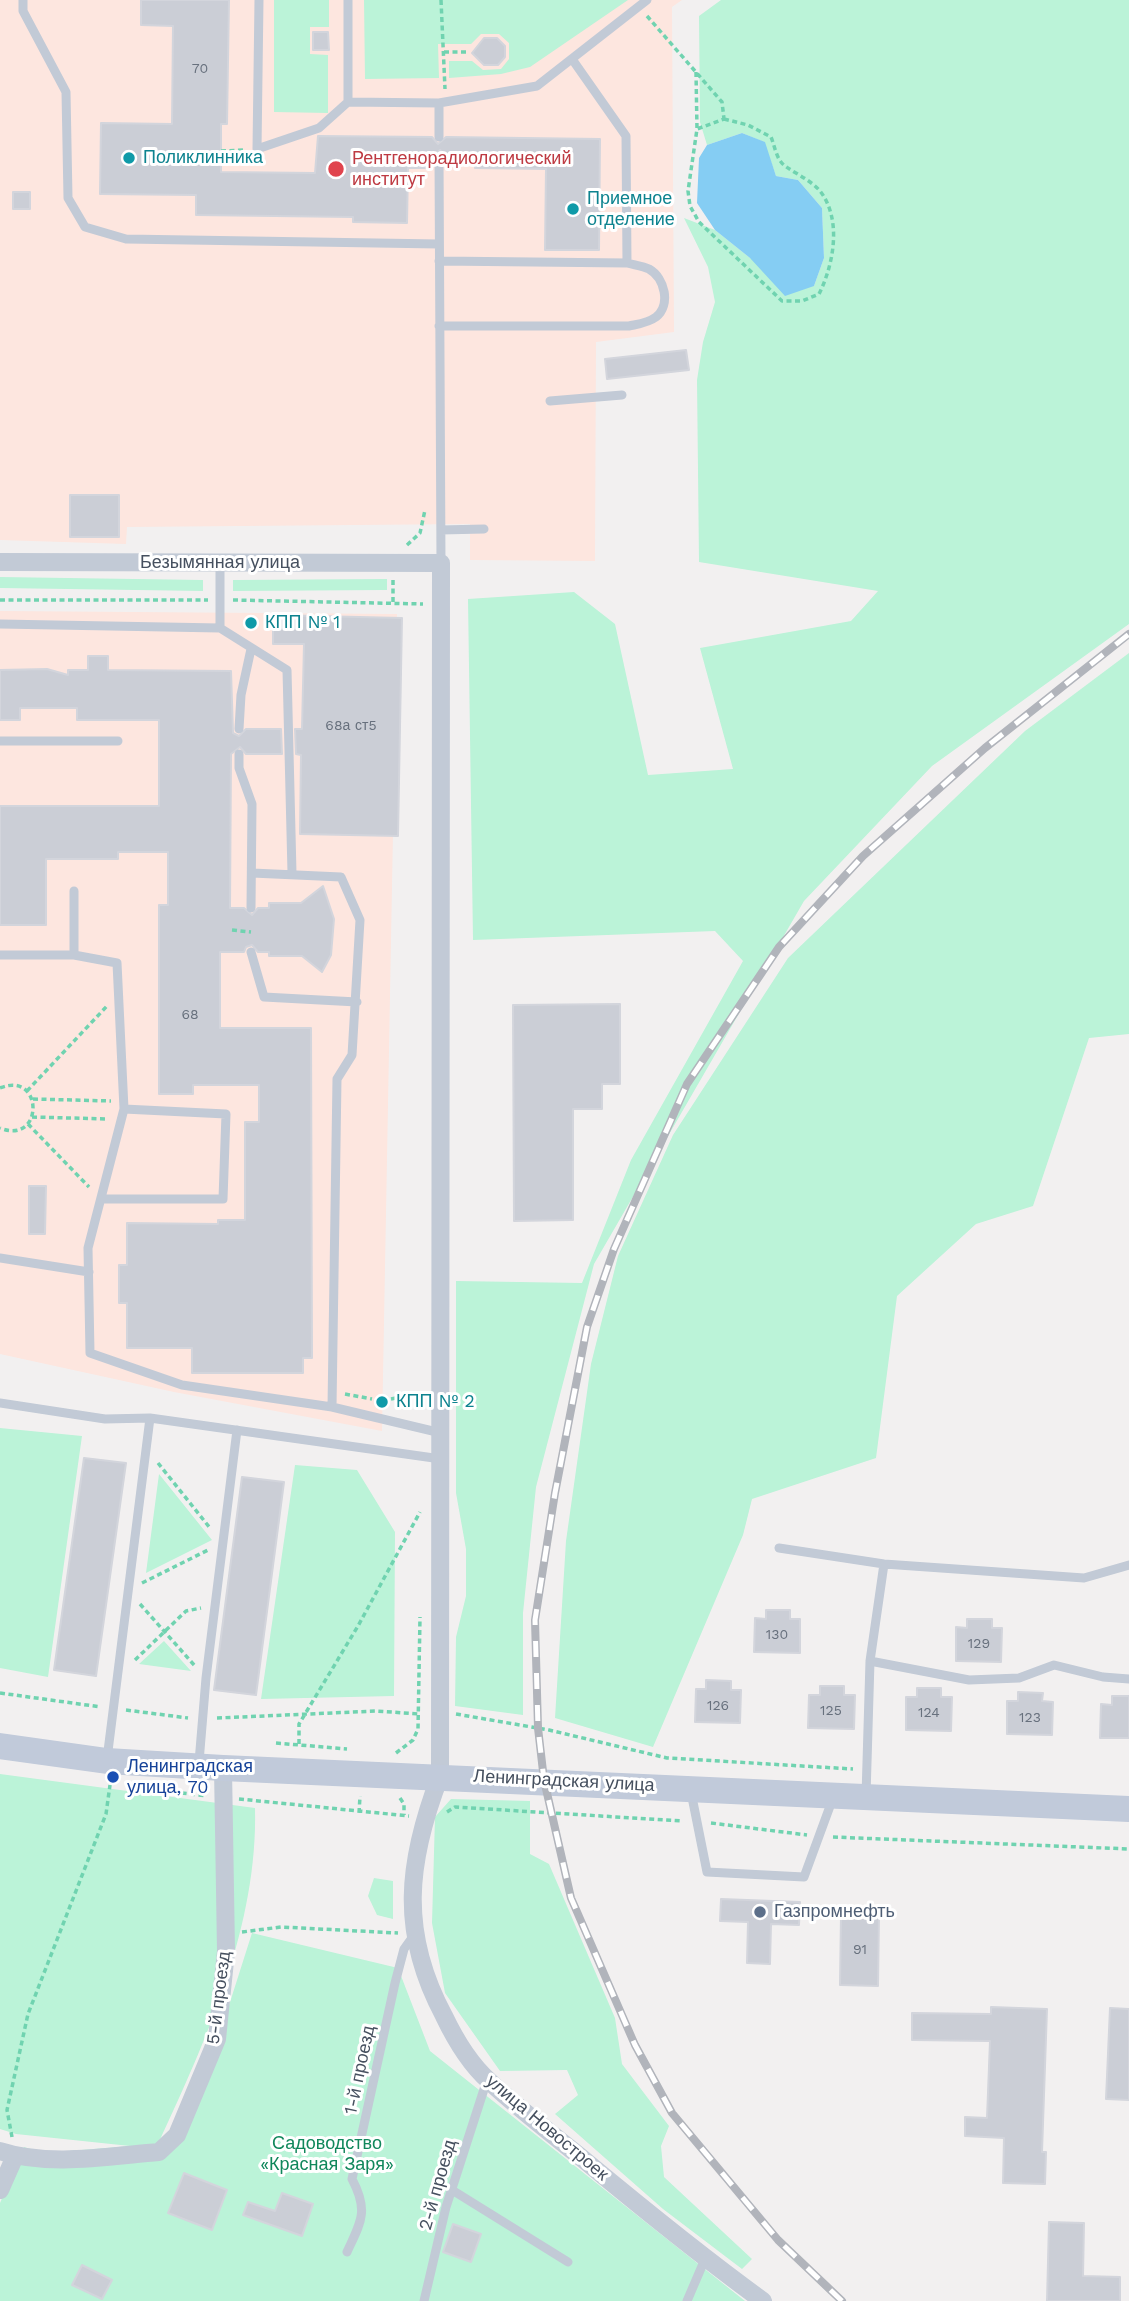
<!DOCTYPE html>
<html>
<head>
<meta charset="utf-8">
<style>
  body { margin:0 }
  canvas { display:block; background:#f2f0f0 }
</style>
</head>
<body>
<canvas width="1129" height="2301"></canvas>
<script>
const context = document.querySelector('canvas').getContext('2d');
context.lineJoin = 'round';
function fill(path, color) {
  context.fillStyle = color;
  context.fill(path, 'evenodd');
}
function stroke(path, color, width, dash) {
  context.strokeStyle = color;
  context.lineWidth = width;
  context.lineCap = dash ? 'butt' : 'round';
  context.setLineDash(dash || []);
  context.stroke(path);
}
function write(font, color, halo, rows, align = 'center') {
  context.font = font + ' "Work Sans",sans-serif';
  context.lineWidth = 6;
  context.setLineDash([]);
  context.textBaseline = 'middle';
  context.strokeStyle = halo;
  context.fillStyle = color;
  for (const [text, x, y, turn = 0] of rows) {
    context.save();
    context.translate(x, y);
    context.rotate((+turn || 0) * Math.PI / 180);
    context.textAlign = isNaN(turn) ? turn : align;
    if (halo) context.strokeText(text, 0, 0);
    context.fillText(text, 0, 0);
    context.restore();
  }
}
fill(new Path2D(`
  M 0,0 L 682,0 L 672,7 L 674,332 L 596,342 L 595,561 L 470,560 L 470,524 L 127,527 L 126,544 L 0,540 Z
  M 0,611 L 397,614 L 382,1431 L 174,1392 L 0,1354 Z`), '#fde6df');
fill(new Path2D(`
  M 274,0 L 329,0 L 329,27 L 310,27 L 310,54 L 328,55 L 328,113 L 274,112 Z
  M 364,0 L 628,0 L 530,67 L 501,74 L 449,78 L 449,61 L 472,61 L 483,70 L 501,69 L 509,59 L 509,43 L 499,34 L 481,34 L 471,44 L 438,44 L 439,78 L 365,79 Z
  M 721,0 L 1129,0 L 1129,624 L 932,766 L 804,901 L 594,1264 L 536,1487 L 523,1613 L 523,1715 L 455,1706 L 456,1637 L 466,1596 L 466,1549 L 456,1493 L 456,1281 L 582,1283 L 631,1160 L 743,961 L 715,931 L 473,940 L 468,599 L 574,592 L 615,624 L 648,775 L 733,769 L 700,648 L 851,621 L 878,591 L 699,562 L 697,380 L 703,342 L 715,302 L 708,267 L 684,218 L 715,230 L 750,258 L 814,286 L 824,258 L 822,208 L 798,180 L 776,176 L 764,142 L 742,133 L 707,145 L 700,122 L 699,16 Z
  M 0,577 L 203,580 L 203,591 L 0,588 Z
  M 387,579 L 387,590 L 233,591 L 233,580 Z
  M 1129,653 L 1129,1034 L 1089,1038 L 1033,1206 L 976,1224 L 897,1296 L 876,1458 L 752,1499 L 743,1535 L 653,1747 L 555,1718 L 566,1541 L 591,1364 L 618,1256 L 673,1135 L 788,958 L 1025,731 Z
  M 0,1428 L 82,1436 L 48,1677 L 0,1668 Z
  M 295,1465 L 357,1470 L 395,1532 L 394,1696 L 261,1699 Z
  M 159,1474 L 212,1540 L 146,1573 Z
  M 164,1641 L 191,1671 L 139,1664 Z
  M 0,1774 L 255,1808 C 258,1925 207,2039 158,2144 L 169,2143 L 217,2043 L 252,1933 L 398,1968 L 430,2051 L 745,2301 L 0,2301 L 0,2203 L 24,2147 L 44,2153 L 130,2146 L 16,2134 L 0,2129 Z
  M 451,1799 L 530,1801 L 530,1854 L 549,1864 L 615,2018 L 622,2064 L 669,2126 L 661,2146 L 664,2177 L 752,2259 L 742,2269 L 663,2209 L 555,2114 L 578,2095 L 567,2070 L 500,2071 L 445,1993 L 432,1923 L 435,1817 Z
  M 374,1878 L 393,1881 L 393,1919 L 377,1915 L 368,1896 Z`), '#bbf3d8');
fill(new Path2D(`
  M 742,133 L 765,142 L 776,176 L 798,180 L 822,208 L 824,258 L 814,286 L 785,296 L 750,258 L 715,230 L 697,203 L 699,158 L 707,145 Z`), '#85cdf3');
const building = new Path2D(`
  M 141,0 L 229,0 L 227,124 L 221,124 L 221,172 L 315,173 L 318,136 L 432,137 L 438,144 L 446,137 L 600,139 L 599,250 L 545,250 L 546,169 L 475,168 L 476,158 L 446,157 L 440,150 L 432,157 L 427,157 L 427,168 L 408,168 L 407,223 L 353,222 L 353,217 L 196,215 L 196,195 L 100,194 L 101,123 L 172,124 L 173,26 L 141,25 Z
  M 313,32 L 328,32 L 329,50 L 313,50 Z
  M 484,38 L 497,38 L 505,46 L 505,57 L 498,65 L 484,65 L 472,53 Z
  M 13,192 L 30,192 L 30,209 L 13,209 Z
  M 686,350 L 689,370 L 607,379 L 605,359 Z
  M 70,495 L 119,495 L 119,537 L 70,537 Z
  M 273,615 L 402,618 L 398,836 L 300,834 L 301,755 L 296,754 L 295,729 L 302,729 L 304,644 L 273,644 Z
  M 88,656 L 108,656 L 108,670 L 231,671 L 233,733 L 239,736 L 246,729 L 281,729 L 282,754 L 246,754 L 240,747 L 231,754 L 230,908 L 244,908 L 252,915 L 258,908 L 269,908 L 269,903 L 301,903 L 323,886 L 334,919 L 331,955 L 322,972 L 302,956 L 269,956 L 269,952 L 258,952 L 252,945 L 246,947 L 244,952 L 220,952 L 220,1028 L 311,1028 L 312,1358 L 303,1358 L 303,1373 L 192,1373 L 192,1348 L 127,1348 L 127,1303 L 119,1303 L 119,1265 L 127,1265 L 127,1223 L 218,1224 L 218,1220 L 245,1220 L 245,1122 L 259,1122 L 259,1085 L 193,1085 L 193,1094 L 159,1094 L 159,905 L 168,905 L 168,852 L 118,852 L 118,859 L 46,859 L 46,925 L 0,925 L 0,806 L 159,806 L 159,720 L 77,720 L 77,708 L 20,708 L 20,720 L 0,720 L 0,670 L 47,669 L 68,675 L 68,670 L 88,670 Z
  M 620,1004 L 620,1084 L 602,1084 L 602,1109 L 573,1109 L 573,1220 L 514,1221 L 513,1005 Z
  M 29,1186 L 46,1186 L 45,1234 L 29,1234 Z
  M 84,1458 L 126,1463 L 96,1676 L 54,1670 Z
  M 242,1477 L 284,1482 L 256,1695 L 214,1690 Z
  M 766,1610 L 790,1610 L 790,1619 L 800,1619 L 800,1653 L 754,1652 L 755,1618 L 766,1619 Z
  M 967,1619 L 992,1619 L 992,1628 L 1002,1628 L 1001,1662 L 956,1661 L 956,1627 L 967,1628 Z
  M 706,1680 L 731,1681 L 731,1690 L 741,1690 L 740,1723 L 695,1722 L 696,1689 L 706,1689 Z
  M 820,1686 L 844,1686 L 844,1695 L 855,1695 L 854,1729 L 808,1728 L 809,1695 L 820,1695 Z
  M 917,1688 L 941,1688 L 941,1697 L 952,1697 L 951,1731 L 906,1730 L 906,1697 L 917,1697 Z
  M 1018,1692 L 1043,1693 L 1042,1701 L 1053,1702 L 1052,1735 L 1007,1734 L 1007,1701 L 1018,1701 Z
  M 1112,1696 L 1129,1696 L 1129,1738 L 1100,1738 L 1101,1704 L 1112,1705 Z
  M 721,1899 L 800,1902 L 799,1925 L 771,1924 L 770,1964 L 747,1963 L 748,1922 L 720,1921 Z
  M 841,1914 L 879,1914 L 878,1986 L 840,1985 Z
  M 991,2007 L 1047,2009 L 1042,2152 L 1046,2152 L 1045,2184 L 1003,2183 L 1004,2138 L 965,2136 L 965,2117 L 987,2118 L 990,2041 L 912,2040 L 912,2013 L 991,2014 Z
  M 1110,2008 L 1129,2009 L 1129,2100 L 1106,2099 Z
  M 184,2173 L 227,2190 L 212,2230 L 168,2213 Z
  M 282,2193 L 313,2204 L 302,2236 L 243,2215 L 248,2202 L 275,2211 Z
  M 1049,2222 L 1084,2223 L 1083,2276 L 1120,2277 L 1120,2301 L 1047,2301 Z
  M 453,2224 L 481,2234 L 471,2262 L 443,2252 Z
  M 82,2265 L 112,2280 L 102,2299 L 72,2285 Z`);
fill(building, '#cbced6');
stroke(building, '#d3d5dc', 2);
stroke(new Path2D(`
  M 441,0 L 445,89
  M 647,16 L 722,102 L 724,119
  M 444,52 L 468,52
  M 696,72 L 697,129
  M 724,119 L 748,125 L 771,137 C 774,144 776,156 781,162 C 787,170 809,178 820,191 C 842,219 834,264 819,294 L 802,301 L 782,301 L 699,222 L 690,206 L 688,191 L 697,129 Z
  M 221,151 L 244,150
  M 407,545 L 420,533 L 425,510
  M 393,580 L 393,602
  M 0,600 L 208,600
  M 233,600 L 423,604
  M 232,930 L 251,932
  M 0,1088 C 44,1070 44,1146 0,1128
  M 27,1091 L 107,1006
  M 33,1099 L 111,1101
  M 32,1117 L 108,1119
  M 28,1124 L 89,1187
  M 345,1394 L 372,1399
  M 391,1399 L 423,1393
  M 158,1463 L 210,1528
  M 142,1583 L 210,1549
  M 140,1604 L 195,1666
  M 135,1660 L 186,1611 L 201,1608
  M 0,1693 L 101,1707
  M 126,1710 L 188,1718
  M 456,1714 L 549,1730 L 667,1758 L 853,1769
  M 217,1718 L 376,1711 L 419,1714
  M 276,1743 L 347,1749
  M 299,1744 L 299,1724 L 358,1626 L 420,1512
  M 396,1753 L 413,1740 L 418,1729 L 420,1617
  M 131,1787 L 207,1796
  M 400,1798 L 404,1804 L 404,1815
  M 239,1799 L 409,1816
  M 447,1812 L 455,1807 L 682,1821
  M 359,1813 L 360,1796
  M 711,1823 L 807,1835
  M 833,1837 L 1129,1849
  M 242,1932 L 281,1927 L 398,1933
  M 12,2137 L 7,2110 L 28,2014 L 106,1814 L 110,1785`), '#70d3b0', 3.5, [5, 3.5]);
stroke(new Path2D(`
  M 23,0 L 23,11 L 66,92 L 68,198 L 85,227 L 126,239 L 439,244
  M 259,0 L 257,149 L 319,128 L 348,102 L 439,103 L 537,86 L 647,0
  M 348,0 L 348,102
  M 572,59 L 626,136 L 627,263
  M 439,103 L 439,137
  M 439,157 L 441,563
  M 439,261 L 627,263 C 634,265 643,266 649,269 C 665,278 671,305 656,317 C 648,323 638,324 629,326 L 439,326
  M 550,401 L 622,395
  M 441,530 L 484,529
  M 220,563 L 220,628 L 287,670 L 292,873
  M 0,624 L 220,628
  M 239,729 L 241,695 L 251,649
  M 0,741 L 118,741
  M 239,754 L 239,768 L 252,804 L 251,908
  M 252,873 L 341,877 L 360,920 L 352,1055 L 337,1079 L 332,1407
  M 251,952 L 264,997 L 357,1002
  M 0,955 L 74,955 L 117,963 L 124,1109 L 88,1248 L 90,1353 L 182,1385 L 332,1407 L 441,1433
  M 74,955 L 74,891
  M 101,1199 L 223,1199 L 226,1114 L 124,1109
  M 0,1258 L 89,1272
  M 0,1403 L 105,1419 L 150,1418 L 441,1459
  M 779,1548 L 884,1564 L 1084,1578 L 1129,1565
  M 870,1661 L 969,1680 L 1019,1678 L 1054,1665 L 1103,1677 L 1129,1679
  M 107,1759 L 150,1418
  M 199,1762 L 206,1678 L 237,1430
  M 691,1792 L 707,1872 L 804,1877 L 833,1798
  M 866,1796 L 870,1661 L 884,1564
  M 452,2190 L 568,2262
  M 347,2252 C 361,2222 369,2211 352,2179 L 395,1983 L 404,1949 L 414,1935
  M 424,2301 L 446,2207 L 487,2080
  M 687,2301 L 705,2259`), '#c2cad6', 9);
stroke(new Path2D(`
  M 0,562 L 441,563 L 440,1776 C 407,1862 399,1932 444,2016 C 455,2039 470,2064 489,2081 C 519,2109 552,2134 583,2159 C 642,2208 701,2256 763,2301
  M 0,2151 C 49,2167 109,2156 159,2152 L 177,2135 L 217,2039 L 226,1951 L 223,1768
  M 0,2190 L 15,2156`), '#c2cad6', 18);
stroke(new Path2D(`
  M 0,1746 L 107,1761 L 223,1768 L 1129,1809`), '#c1cada', 26);
const rail = new Path2D(`
  M 842,2301 L 778,2240 L 672,2113 L 635,2045 L 571,1898 L 544,1780 L 538,1728 L 535,1620 L 555,1493 L 587,1327 L 614,1249 L 687,1084 L 779,947 L 863,856 L 985,748 L 1129,634`);
stroke(rail, '#b1b4bb', 8);
stroke(rail, '#fff', 5, [16]);
for (const [x, y, r, color] of [
  [129,158,7,"#0f9aa8"],
  [336,169,9,"#e0444e"],
  [573,209,7,"#0f9aa8"],
  [251,623,7,"#0f9aa8"],
  [382,1402,7,"#0f9aa8"],
  [113,1777,7,"#1a4fb4"],
  [760,1912,7,"#5c6f8a"]
]) {
  const dot = new Path2D();
  dot.arc(x, y, r, 0, 2 * Math.PI);
  context.fillStyle = color;
  context.fill(dot);
  stroke(dot, '#fff', 2.5);
}
write('14px', '#67707d', null, [
  ["70",200,69],
  ["68а ст5",351,726],
  ["68",190,1015],
  ["130",777,1635],
  ["129",979,1644],
  ["126",718,1706],
  ["125",831,1711],
  ["124",929,1713],
  ["123",1030,1718],
  ["91",860,1950]
]);
write('18px', '#0d838f', '#fff', [
  ["Поликлинника",143,158],
  ["Приемное",587,199],
  ["отделение",587,220],
  ["КПП № 1",265,623],
  ["КПП № 2",396,1402]
], 'left');
write('18px', '#be3a42', '#fff', [
  ["Рентгенорадиологический",352,159],
  ["институт",352,180]
], 'left');
write('18px', '#46505f', '#fff', [
  ["Безымянная улица",220,563],
  ["Ленинградская улица",564,1781,3],
  ["5-й проезд",219,1998,-83],
  ["1-й проезд",360,2070,-78],
  ["улица Новостроек",547,2128,40],
  ["2-й проезд",438,2185,-74]
]);
write('18px', '#164399', '#fff', [
  ["Ленинградская",127,1767],
  ["улица, 70",127,1788]
], 'left');
write('18px', '#4e5e75', '#fff', [
  ["Газпромнефть",774,1912]
], 'left');
write('18px', '#10875b', '#fff', [
  ["Садоводство",327,2144],
  ["«Красная Заря»",327,2165]
]);
</script>
</body>
</html>
